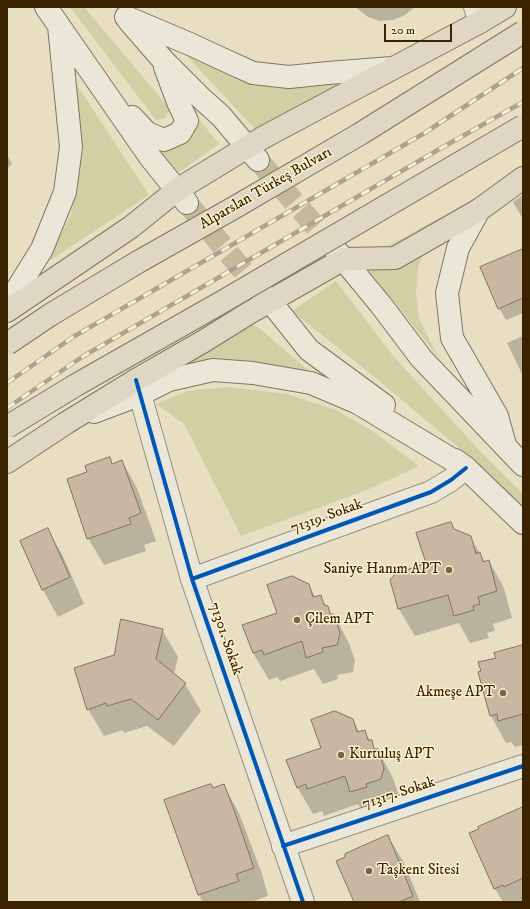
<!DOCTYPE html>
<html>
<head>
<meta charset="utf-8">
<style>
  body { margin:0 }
  #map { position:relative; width:530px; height:909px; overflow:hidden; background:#e8dfc3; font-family:"IM FELL DW Pica",serif }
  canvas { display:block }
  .frame { position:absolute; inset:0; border:8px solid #3b2300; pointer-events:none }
  .scale { position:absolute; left:384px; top:24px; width:68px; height:18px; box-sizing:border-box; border:2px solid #3b2300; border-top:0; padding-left:5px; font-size:12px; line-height:14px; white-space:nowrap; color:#3b2300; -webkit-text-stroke:3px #faefce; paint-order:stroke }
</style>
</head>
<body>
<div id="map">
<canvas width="530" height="909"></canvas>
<div class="frame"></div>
<div class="scale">20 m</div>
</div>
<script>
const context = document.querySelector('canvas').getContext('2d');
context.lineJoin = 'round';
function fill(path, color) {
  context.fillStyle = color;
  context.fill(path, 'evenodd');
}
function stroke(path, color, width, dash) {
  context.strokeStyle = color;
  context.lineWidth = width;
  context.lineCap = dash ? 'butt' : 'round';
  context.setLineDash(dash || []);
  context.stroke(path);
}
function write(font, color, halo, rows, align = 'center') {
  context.font = font + ' "IM FELL DW Pica",serif';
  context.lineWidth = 3;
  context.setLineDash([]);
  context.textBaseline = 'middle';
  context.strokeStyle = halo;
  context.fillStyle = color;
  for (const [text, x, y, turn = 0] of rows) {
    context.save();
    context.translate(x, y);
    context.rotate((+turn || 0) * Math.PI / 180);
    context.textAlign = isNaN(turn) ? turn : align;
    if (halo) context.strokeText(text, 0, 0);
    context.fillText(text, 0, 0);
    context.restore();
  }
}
fill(new Path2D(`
  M 70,7 L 84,7 L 170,109 L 169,112 L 164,119 L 156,120 Z
  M 184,53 L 235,78 L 286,88 L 344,82 L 260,129 L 254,128 Z
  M 73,79 L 149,195 L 46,263 L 71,215 L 83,151 Z
  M 195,114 L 219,144 L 173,177 L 152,143 L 164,147 L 174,148 L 183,144 L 189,139 Z
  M 443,216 L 426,242 L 418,268 L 416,294 L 419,318 L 438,357 L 368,269 L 371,255 Z
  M 336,281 L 394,357 L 479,450 L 523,494 L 523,506 L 470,457 L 372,375 L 292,311 Z
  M 250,324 L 259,328 L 316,377 L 168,372 Z
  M 228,387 L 287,394 L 336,410 L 371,430 L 419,466 L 367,490 L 241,536 L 184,424 L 156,404 L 187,391 Z`), '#d1d0a4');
fill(new Path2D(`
  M 356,7 L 415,7 L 405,15 L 393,20 L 380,21 L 368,17 L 358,9 Z
  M 7,155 L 12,164 L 7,169 Z
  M 523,195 L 523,219 L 513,202 Z
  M 523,273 L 523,313 L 506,320 L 499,308 Z
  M 523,336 L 523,376 L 507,343 Z
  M 109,459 L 112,464 L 122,461 L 137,488 L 156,541 L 144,545 L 146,551 L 104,565 L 88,538 L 89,473 Z
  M 47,529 L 63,556 L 84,604 L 58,617 L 43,590 Z
  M 455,531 L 470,537 L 485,562 L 489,561 L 504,588 L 512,618 L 493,624 L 495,631 L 487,633 L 489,638 L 470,643 L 459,623 L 415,636 L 399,609 L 391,581 L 427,563 Z
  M 308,584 L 316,598 L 320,596 L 332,615 L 334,615 L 349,643 L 355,661 L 353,672 L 337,675 L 338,679 L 323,684 L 314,669 L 280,681 L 277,677 L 269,680 L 253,653 L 278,613 Z
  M 162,630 L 178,657 L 174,675 L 185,684 L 201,711 L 174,746 L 147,726 L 124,733 L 123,730 L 104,736 L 88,709 L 114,656 Z
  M 523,648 L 523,745 L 515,747 L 511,742 L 506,743 L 491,716 L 479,673 L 497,658 Z
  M 352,719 L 360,733 L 364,731 L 376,750 L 378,750 L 393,778 L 399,796 L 397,806 L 366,818 L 358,804 L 324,816 L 322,811 L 313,814 L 297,787 L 322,748 Z
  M 224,786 L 239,813 L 262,874 L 268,896 L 251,902 L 203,902 L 199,895 L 166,801 L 214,789 Z
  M 523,811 L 523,902 L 503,902 L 495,889 L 471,833 Z
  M 388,836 L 404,863 L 420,902 L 355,902 Z`), '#0003');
const building = new Path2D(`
  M 523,249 L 523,298 L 498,309 L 480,267 Z
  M 110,457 L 112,464 L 122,460 L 141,513 L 129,518 L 131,524 L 87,539 L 67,479 L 87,472 L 85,466 Z
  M 451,522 L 454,529 L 471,536 L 476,554 L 480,552 L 483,562 L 489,560 L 497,591 L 478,597 L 480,604 L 473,606 L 474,610 L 454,616 L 448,595 L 398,609 L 390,580 L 395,574 L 426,563 L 416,533 Z
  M 48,528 L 70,577 L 42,590 L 20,541 Z
  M 292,576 L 309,584 L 313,597 L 321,595 L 324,605 L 328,606 L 330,614 L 334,614 L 340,633 L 337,645 L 322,648 L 323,652 L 306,658 L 302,641 L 264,655 L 262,650 L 253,653 L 242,625 L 277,613 L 267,585 Z
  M 121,619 L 163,629 L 156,659 L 186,683 L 158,720 L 131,699 L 107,706 L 106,703 L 87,710 L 74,668 L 114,655 Z
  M 523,645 L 523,714 L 498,721 L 497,714 L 490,716 L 478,672 L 481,671 L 478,662 L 496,658 L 494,653 Z
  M 335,711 L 353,719 L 357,732 L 365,730 L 368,740 L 372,740 L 374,749 L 378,749 L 384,768 L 381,779 L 366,784 L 367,787 L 350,792 L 345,776 L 307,789 L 306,784 L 297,788 L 286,760 L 321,748 L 311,720 Z
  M 211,784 L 213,788 L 224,784 L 233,807 L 254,868 L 236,874 L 239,881 L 198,895 L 164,800 Z
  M 523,807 L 523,878 L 504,887 L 503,885 L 494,889 L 469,833 L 479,829 L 478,827 Z
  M 388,835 L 413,896 L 399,902 L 354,902 L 336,861 L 345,857 L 345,854 Z`);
fill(building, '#c9b7a3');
stroke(building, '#7e7562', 1);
stroke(new Path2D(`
  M 258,160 L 334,248
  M 187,203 L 259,290`), '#c5b99c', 22, [22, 11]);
const minor = new Path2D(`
  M 475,7 L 480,22
  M 192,579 L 431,492 L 451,480 L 466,468
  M 283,846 L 523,766`);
const tertiary = new Path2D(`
  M 136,380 L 192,579 L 303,902`);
const secondary = new Path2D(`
  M 46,7 L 150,157 L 187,203
  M 126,17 L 192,45 L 222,59 L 253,73 L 289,77 L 328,73 L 392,68
  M 129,21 L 163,60 L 202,99 L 221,116 L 258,160
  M 132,117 L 147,133 L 164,140 L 180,133 L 187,121 L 178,102 L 165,67
  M 479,210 L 458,248 L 447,293 L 452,338 L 497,416 L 505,445
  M 334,248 L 381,305 L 421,358 L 523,465
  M 259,290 L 270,301 L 309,350 L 384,405
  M 7,302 L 14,294 L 42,249 L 65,192 L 71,147 L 59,26
  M 94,412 L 139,395 L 169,380 L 213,370 L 253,373 L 311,383 L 358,403 L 466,468
  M 455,460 L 466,468 L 523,523`);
const primary = new Path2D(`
  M 7,311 L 131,227 L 177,190 L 264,137 L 480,22 L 505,7
  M 7,462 L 66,423 L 136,380 L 204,341 L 249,313 L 344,259 L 395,258 L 479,210 L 523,178`);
stroke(minor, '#988f7c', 24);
stroke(tertiary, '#988f7c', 24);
stroke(secondary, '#7e7562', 24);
stroke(primary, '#7e7562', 24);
stroke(minor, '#ebe7d8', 22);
stroke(tertiary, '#ebe7d8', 22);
stroke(secondary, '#ebe7d8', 22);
stroke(primary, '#dfd6c3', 22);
const rail = new Path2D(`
  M 7,383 L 73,337 L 423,134 L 523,68
  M 7,408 L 82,357 L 436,151 L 523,102`);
stroke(rail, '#a9a394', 4.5);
stroke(rail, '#faefce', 3, [9]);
const trunkBridge = new Path2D(`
  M 7,344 L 50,315 L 138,262 L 237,206 L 360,134 L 523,32
  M 7,427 L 76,385 L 222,302 L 523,126`);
stroke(trunkBridge, '#7e7562', 24, []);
stroke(trunkBridge, '#dfd6c3', 22);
stroke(new Path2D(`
  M 136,380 L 192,579 L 303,902
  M 192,579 L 431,492 L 451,480 L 466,468
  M 283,846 L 523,766`), '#0057b8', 4);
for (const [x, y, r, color] of [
  [449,570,4,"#786544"],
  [297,620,4,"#786544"],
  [503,693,4,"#786544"],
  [341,755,4,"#786544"],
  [369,871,4,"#786544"]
]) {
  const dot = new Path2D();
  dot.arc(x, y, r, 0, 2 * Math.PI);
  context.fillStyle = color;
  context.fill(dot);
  stroke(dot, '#faefce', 1.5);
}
write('15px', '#3b2300', '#faefce', [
  ["Alparslan Türkeş Bulvarı",266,189,-30],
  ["71319. Sokak",327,517,-20],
  ["71301. Sokak",225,639,71],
  ["71317. Sokak",399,794,-18]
]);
write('15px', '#3b2300', '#faefce', [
  ["Saniye Hanım APT",441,570,"right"],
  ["Çilem APT",305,620],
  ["Akmeşe APT",495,693,"right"],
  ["Kurtuluş APT",349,755],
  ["Taşkent Sitesi",377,871]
], 'left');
</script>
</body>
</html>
